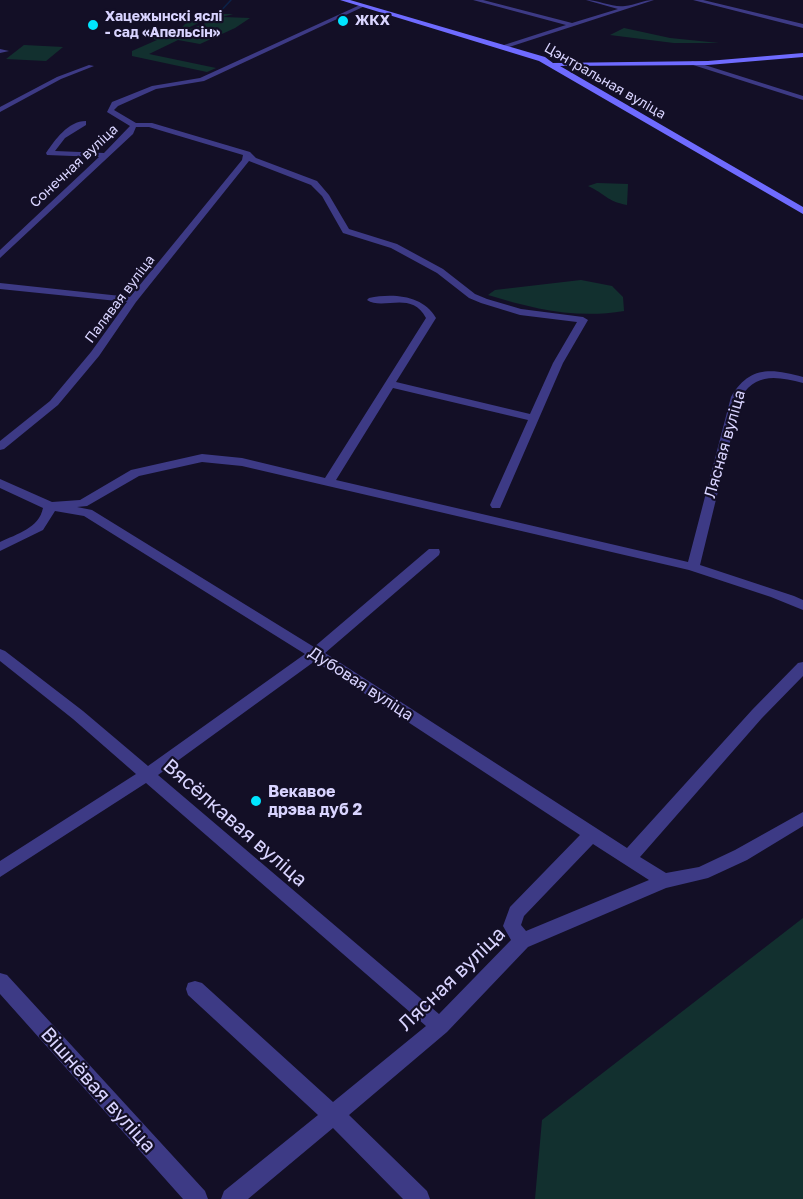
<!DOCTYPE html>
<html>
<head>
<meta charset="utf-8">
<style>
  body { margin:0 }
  canvas { display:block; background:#130f26 }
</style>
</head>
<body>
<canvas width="803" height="1199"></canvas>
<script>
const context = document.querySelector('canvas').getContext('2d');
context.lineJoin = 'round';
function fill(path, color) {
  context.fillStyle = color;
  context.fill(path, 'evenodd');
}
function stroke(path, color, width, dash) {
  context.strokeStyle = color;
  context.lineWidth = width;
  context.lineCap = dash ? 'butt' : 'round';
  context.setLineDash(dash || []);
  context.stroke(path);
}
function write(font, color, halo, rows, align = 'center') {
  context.font = font + ' "Golos Text",sans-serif';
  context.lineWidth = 4.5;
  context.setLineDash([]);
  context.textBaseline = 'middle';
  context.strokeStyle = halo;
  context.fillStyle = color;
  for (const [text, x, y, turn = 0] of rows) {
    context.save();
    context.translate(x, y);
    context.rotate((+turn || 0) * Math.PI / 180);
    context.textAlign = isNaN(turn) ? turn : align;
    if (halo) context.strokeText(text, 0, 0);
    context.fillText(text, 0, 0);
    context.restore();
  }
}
fill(new Path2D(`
  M 210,14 L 233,14 L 222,17 L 250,18 L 235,28 L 200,44 L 178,40 L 149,54 L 216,68 L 207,72 L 132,56 L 132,51 L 157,40 L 150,38 L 151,36 L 165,34 L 167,38 L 219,18 L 205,20 L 177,33 L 185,24 Z
  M 624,28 L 670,38 L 719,43 L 674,43 L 610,35 Z
  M 24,45 L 63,47 L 46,61 L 6,59 Z
  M 597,183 L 628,184 L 627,205 C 606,201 606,194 588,186 Z
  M 581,280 L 612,286 L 623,297 L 624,311 C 576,319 534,309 488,295 L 495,290 Z
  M 803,918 L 803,1199 L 535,1199 L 542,1120 Z`), '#12302f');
stroke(new Path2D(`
  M 218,14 L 231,0`), '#0c2248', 1.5);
fill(new Path2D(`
  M 473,0 L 483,0 L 572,23 L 618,9 L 586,0 C 599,0 613,8 625,6 C 635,5 643,0 654,0 L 506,48 L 504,45 L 566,25 Z
  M 693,0 L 703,0 L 803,24 L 803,28 Z
  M 360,5 L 365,6 L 204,81 L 156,89 L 118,106 L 114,110 L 136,123 L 152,123 L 250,152 L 256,158 L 317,181 L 329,195 L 349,229 L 397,244 L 443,269 L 475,294 L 487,299 L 521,309 L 583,317 L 588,320 L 563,363 L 500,508 L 492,508 L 490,505 L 528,420 L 393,388 L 336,480 L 688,562 L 731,397 C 749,366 771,368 803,377 L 803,383 C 778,377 757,372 741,397 L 700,565 L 794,596 L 803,600 L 803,610 L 771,597 L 689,570 L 242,466 L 202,462 L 139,476 L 87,506 L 77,507 L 92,510 L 314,647 L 429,549 L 439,549 L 440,552 L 439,555 L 325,653 L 627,848 L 752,710 L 798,663 L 803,662 L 803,676 L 762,718 L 640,857 L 666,873 L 699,867 L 735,850 L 803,812 L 803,826 L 747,860 L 708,878 L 666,888 L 528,947 L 447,1032 L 349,1115 L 427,1191 L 430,1199 L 403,1199 L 333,1128 L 248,1199 L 221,1199 L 224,1191 L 318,1115 L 188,995 L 186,989 L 188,983 L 195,981 L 202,983 L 333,1102 L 426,1026 L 146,783 L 0,877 L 0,861 L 136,774 L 73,719 L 0,661 L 0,649 L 5,651 L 83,711 L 148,766 L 305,654 L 84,516 L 55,511 L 43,530 L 0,551 L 0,542 C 17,534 39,528 43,508 L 0,488 L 0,479 L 52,502 L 80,500 L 131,470 L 202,454 L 242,458 L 325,478 L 426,318 C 411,290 383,311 367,300 L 369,298 C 393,293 423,295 436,318 L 396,382 L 530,414 L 553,363 L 577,322 L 520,315 L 481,303 L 469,298 L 437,273 L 391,248 L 343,233 L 322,196 L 311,185 L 249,161 L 136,302 L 99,356 L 58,405 L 4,449 L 0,450 L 0,441 L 50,401 L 91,352 L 127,302 L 0,289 L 0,283 L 130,297 L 242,160 L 243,155 L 149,127 L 136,127 L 133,134 L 0,258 L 0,250 L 99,157 L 47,155 L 46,153 C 55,140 68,121 86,121 L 86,125 L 65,138 L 55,151 L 104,153 L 130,126 L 107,112 L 112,102 L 152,86 L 200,78 ZM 315,661 L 580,835 L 510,907 L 503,926 L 511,940 L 439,1014 L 158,775 ZM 593,844 L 649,880 L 526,931 L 521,925 L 524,916 Z
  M 0,49 L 9,51 L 0,53 Z
  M 692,61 L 803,96 L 803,100 L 690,64 Z
  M 89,65 L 94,66 L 61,79 L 0,112 L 0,107 L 57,77 Z
  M 0,973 L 7,975 L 205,1191 L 208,1199 L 183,1199 L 0,994 Z`), '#3d3a85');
fill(new Path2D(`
  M 340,0 L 350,0 L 545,57 L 553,63 L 708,61 L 803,53 L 803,57 L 708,65 L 560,66 L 803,207 L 803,214 L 539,61 Z`), '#6f6bff');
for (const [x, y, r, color] of [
  [343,21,6,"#00e5ff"],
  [93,25,6,"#00e5ff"],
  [256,801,6,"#00e5ff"]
]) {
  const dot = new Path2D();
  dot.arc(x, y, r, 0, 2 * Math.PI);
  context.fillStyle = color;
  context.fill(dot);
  stroke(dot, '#130f26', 2);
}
write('bold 14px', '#d9d4ff', '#130f26', [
  ["Хацежынскі яслі",105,17],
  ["- сад «Апельсін»",105,33],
  ["ЖКХ",355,21]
], 'left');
write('14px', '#d9d4ff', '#130f26', [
  ["Цэнтральная вуліца",605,81,30],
  ["Сонечная вуліца",74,166,-43],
  ["Палявая вуліца",120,299,-53]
]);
write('16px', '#d9d4ff', '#130f26', [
  ["Лясная вуліца",725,444,-74],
  ["Дубовая вуліца",361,684,33]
]);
write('bold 16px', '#d9d4ff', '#130f26', [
  ["Векавое",268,792],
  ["дрэва дуб 2",268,810]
], 'left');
write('20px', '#d9d4ff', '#130f26', [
  ["Вясёлкавая вуліца",235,823,41],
  ["Лясная вуліца",452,979,-44],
  ["Вішнёвая вуліца",98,1090,48]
]);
</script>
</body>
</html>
